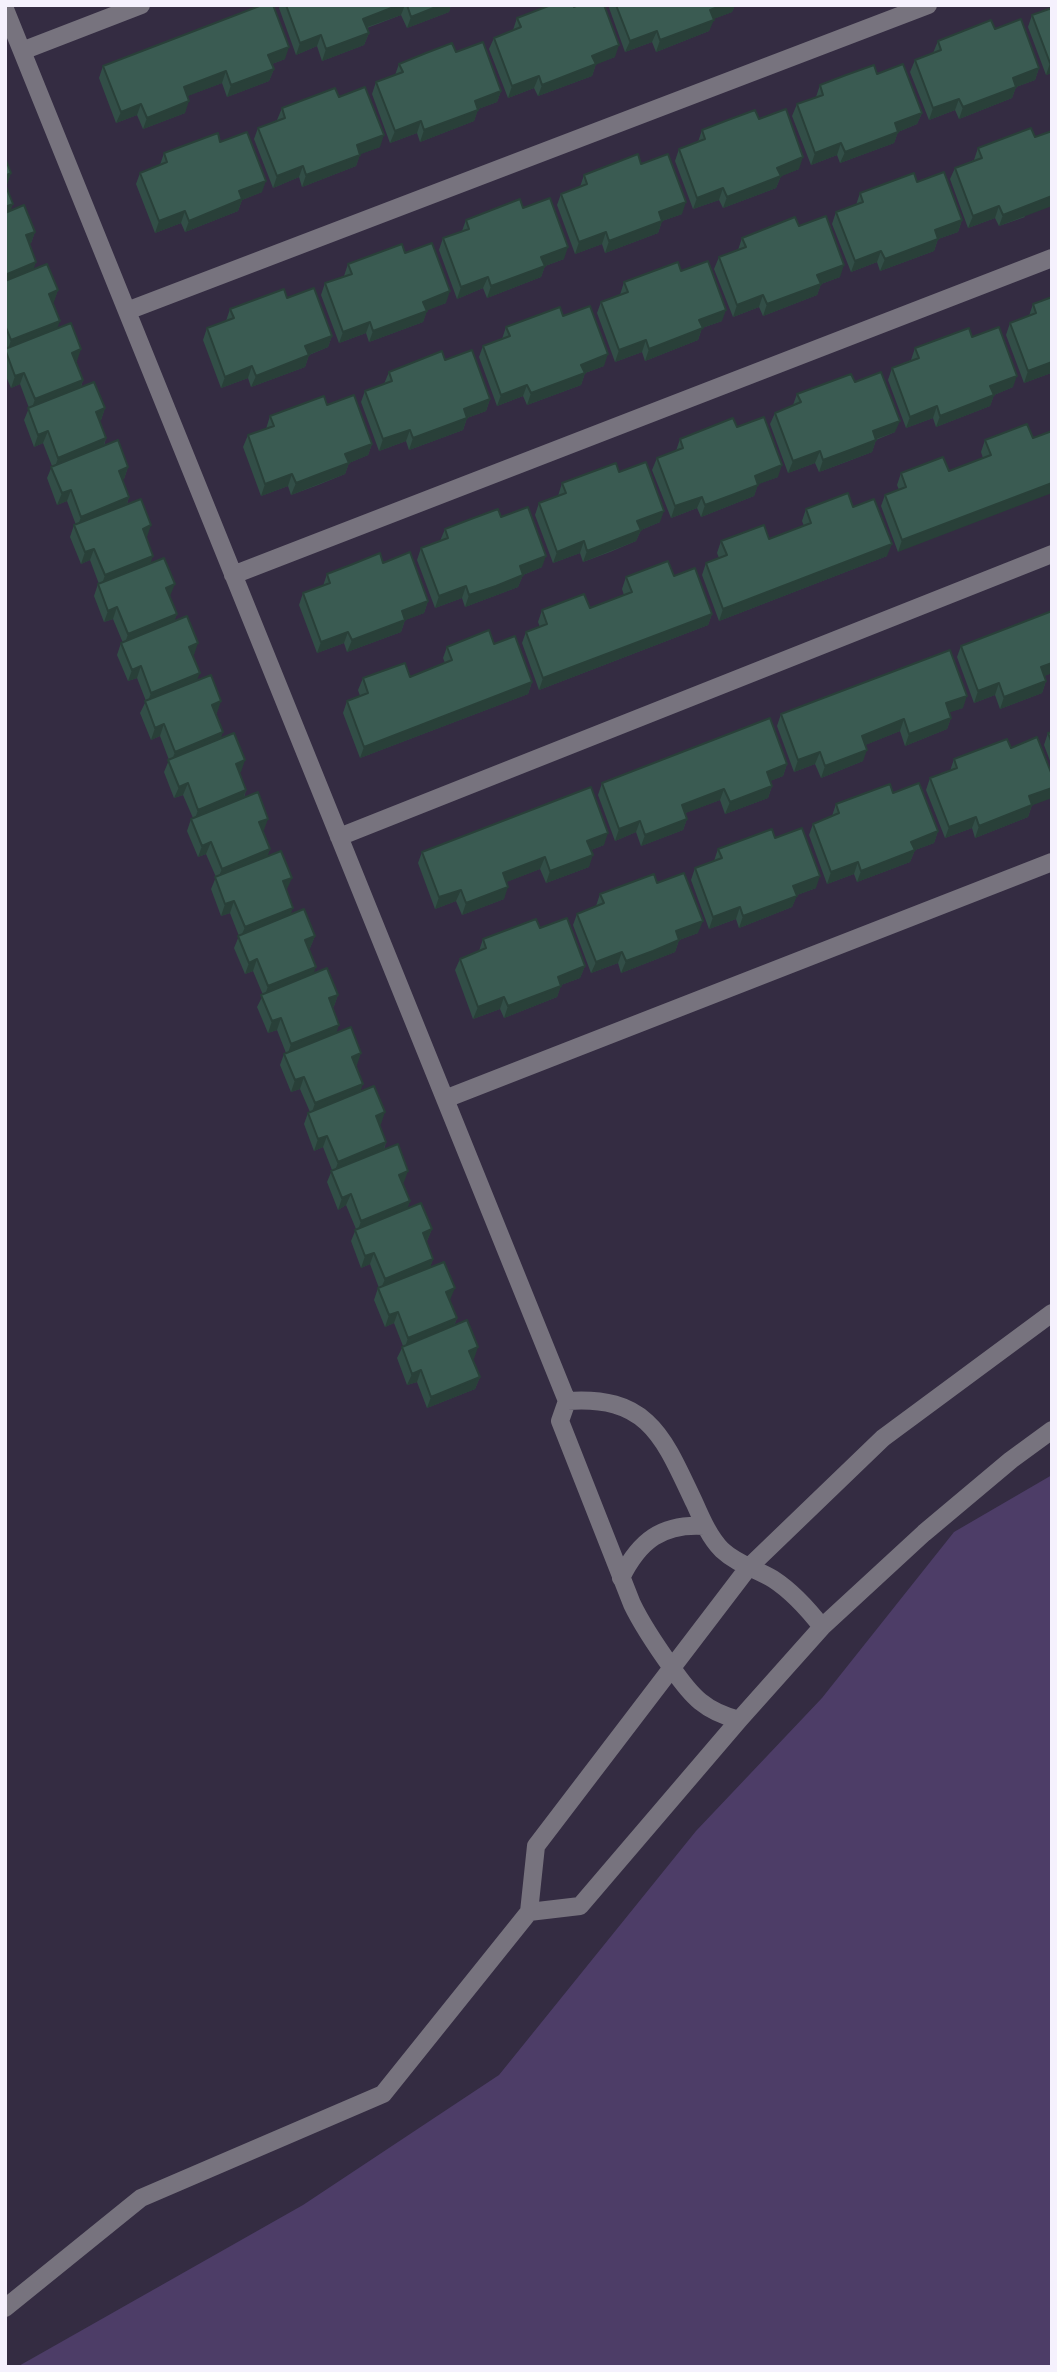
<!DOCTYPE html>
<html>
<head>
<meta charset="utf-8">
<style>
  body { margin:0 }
  #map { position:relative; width:1057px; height:2372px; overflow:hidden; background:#342c42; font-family:Inter,sans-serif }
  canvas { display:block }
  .frame { position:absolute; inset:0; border:7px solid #f5f1fd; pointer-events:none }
</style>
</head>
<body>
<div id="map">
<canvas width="1057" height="2372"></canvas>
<div class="frame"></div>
</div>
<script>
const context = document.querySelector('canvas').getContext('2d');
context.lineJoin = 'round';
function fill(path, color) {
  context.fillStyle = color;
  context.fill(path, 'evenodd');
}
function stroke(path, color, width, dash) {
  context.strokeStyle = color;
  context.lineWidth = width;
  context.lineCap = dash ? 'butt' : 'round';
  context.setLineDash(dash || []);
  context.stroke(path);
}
fill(new Path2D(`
  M 1052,1475 L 1052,2367 L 17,2367 L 303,2205 L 499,2075 L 696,1831 L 822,1698 L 954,1532 Z`), '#4d3d67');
stroke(new Path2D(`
  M 5,9 L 567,1401 L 560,1421 L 632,1604 C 643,1627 657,1647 672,1668 C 692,1697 705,1711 739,1720
  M 22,51 L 141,5
  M 127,311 L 928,5
  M 233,575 L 1052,258
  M 339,837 L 1052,554
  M 445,1099 L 1052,862
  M 567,1401 C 650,1395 664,1439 695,1504 C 702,1520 710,1538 722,1550 C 737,1564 756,1569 773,1579 C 793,1592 808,1609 822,1627
  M 621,1578 C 639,1541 662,1523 705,1526
  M 529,1912 L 580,1906 L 739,1720 L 822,1627 L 924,1533 L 1011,1460 L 1052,1430
  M 5,2308 L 141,2198 L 383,2094 L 529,1912 L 536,1846 L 748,1568 L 883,1438 L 1052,1313`), '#77737e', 18);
fill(new Path2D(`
  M 280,5 L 451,5 L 449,12 L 407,28 L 401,15 L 367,28 L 369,33 L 364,45 L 322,61 L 317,46 L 296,55 L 279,8 Z
  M 608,5 L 735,5 L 732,12 L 713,19 L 709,31 L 656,52 L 652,42 L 625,52 Z
  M 1052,7 L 1052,73 L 1046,75 L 1028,27 L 1032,15 Z
  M 517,18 L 615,57 L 596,64 L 592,76 L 538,96 L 534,88 L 508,98 L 489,49 L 494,38 L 513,30 Z
  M 995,29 L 1039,68 L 1035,80 L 1016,87 L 1012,98 L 959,119 L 955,110 L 929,120 L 910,72 L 915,60 L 933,53 L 938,41 Z
  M 456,52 L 501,91 L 497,102 L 478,109 L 474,121 L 420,142 L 417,133 L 390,143 L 372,94 L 376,82 L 395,75 L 399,64 Z
  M 285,59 L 272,64 L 274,69 L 269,81 L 227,97 L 222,83 L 187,96 L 185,113 L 143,129 L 137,115 L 116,123 L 99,78 L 103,66 Z
  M 877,74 L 922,113 L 917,124 L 898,132 L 894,143 L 840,163 L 837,155 L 811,165 L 792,116 L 797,104 L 816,97 L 820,85 Z
  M 339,97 L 380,147 L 360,154 L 356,166 L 302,187 L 299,177 L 273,188 L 254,139 L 258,128 L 277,120 L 282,108 Z
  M 759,119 L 799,169 L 781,176 L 776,188 L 723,208 L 719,200 L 693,209 L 675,161 L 679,149 L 698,142 L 702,130 Z
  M 220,142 L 262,192 L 242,200 L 238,211 L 185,232 L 181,223 L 155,233 L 136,184 L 140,173 L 160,165 L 164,153 Z
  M 978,148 L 1025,217 L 999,226 L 995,218 L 968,228 L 950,179 L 955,168 L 974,160 Z
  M 5,158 L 7,185 L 6,185 L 10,211 L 35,232 L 31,243 L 29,244 L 33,270 L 58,290 L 53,303 L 57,329 L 77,361 L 76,362 L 83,380 L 81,387 L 105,408 L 101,420 L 99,421 L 106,438 L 104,446 L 128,467 L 124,479 L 122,479 L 129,497 L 127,504 L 147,537 L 146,537 L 150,563 L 170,596 L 169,596 L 177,614 L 174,621 L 194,655 L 193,655 L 197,680 L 217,713 L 216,714 L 221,739 L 241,772 L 239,772 L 246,790 L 244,798 L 264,830 L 262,831 L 270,849 L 267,856 L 287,889 L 286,890 L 290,915 L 315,936 L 310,948 L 309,949 L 314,974 L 338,995 L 334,1006 L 333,1007 L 337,1033 L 357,1065 L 356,1066 L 361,1091 L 381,1124 L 379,1125 L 386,1142 L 384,1150 L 404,1182 L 402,1183 L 410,1201 L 407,1208 L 432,1229 L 427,1241 L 426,1242 L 433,1259 L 430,1267 L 450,1300 L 449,1300 L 457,1318 L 454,1326 L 474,1359 L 473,1359 L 480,1377 L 475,1389 L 427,1408 L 417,1382 L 407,1385 L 397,1358 L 403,1346 L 394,1323 L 385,1327 L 374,1300 L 378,1288 L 379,1288 L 370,1264 L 361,1268 L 351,1241 L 356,1229 L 346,1205 L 338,1210 L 327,1182 L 332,1170 L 323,1147 L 314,1151 L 304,1124 L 308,1113 L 310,1112 L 300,1089 L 291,1092 L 280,1065 L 284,1054 L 286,1053 L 277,1030 L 268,1033 L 257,1007 L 263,995 L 253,971 L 245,974 L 234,948 L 239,936 L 230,913 L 221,916 L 211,889 L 216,877 L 206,854 L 198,857 L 187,831 L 191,819 L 193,818 L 183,795 L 174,798 L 164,772 L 169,760 L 160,736 L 151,740 L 140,713 L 146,701 L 137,678 L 128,681 L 117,655 L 121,643 L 123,643 L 113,619 L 104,622 L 94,596 L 98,584 L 99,584 L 90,560 L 81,564 L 70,537 L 74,525 L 76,525 L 67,501 L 57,505 L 47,478 L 52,466 L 43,443 L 34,447 L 24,420 L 29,408 L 20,384 L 11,388 L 5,374 Z
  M 641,164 L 682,214 L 662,221 L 658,233 L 605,253 L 602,244 L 575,254 L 557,205 L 561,194 L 580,187 L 584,175 Z
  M 917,182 L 962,220 L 958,232 L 938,239 L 934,251 L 880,271 L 877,262 L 851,272 L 832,224 L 836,212 L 856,205 L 860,193 Z
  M 523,208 L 564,259 L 545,266 L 541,277 L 487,298 L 483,288 L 457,299 L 439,250 L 443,238 L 462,231 L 466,220 Z
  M 799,226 L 840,277 L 821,284 L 817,295 L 763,316 L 759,307 L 733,317 L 714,269 L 719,257 L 738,250 L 742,238 Z
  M 405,253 L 446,303 L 427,310 L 423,322 L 369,342 L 366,333 L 339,343 L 321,295 L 325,283 L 344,276 L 348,264 Z
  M 681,271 L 722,321 L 702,328 L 698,340 L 645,361 L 642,352 L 615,362 L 597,313 L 601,302 L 620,295 L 624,282 Z
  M 1052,297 L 1052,375 L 1051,373 L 1024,383 L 1006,335 L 1010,323 L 1029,316 L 1033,304 Z
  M 287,298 L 332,336 L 328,347 L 309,355 L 305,367 L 251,387 L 248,378 L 221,388 L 203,340 L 207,328 L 226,321 L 230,309 Z
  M 563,316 L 604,366 L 585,373 L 581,385 L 527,405 L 523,396 L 497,406 L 479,357 L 483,346 L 502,339 L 506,327 Z
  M 972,337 L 1013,387 L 994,395 L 990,406 L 936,427 L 933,418 L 906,428 L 888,380 L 892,368 L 911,360 L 915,348 Z
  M 445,360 L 490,399 L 486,411 L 467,418 L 463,430 L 409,450 L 406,441 L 379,451 L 361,402 L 365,391 L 384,384 L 389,372 Z
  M 855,382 L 895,432 L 876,440 L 872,452 L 846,462 L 819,472 L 815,463 L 788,473 L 770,424 L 775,413 L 793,405 L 797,394 Z
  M 327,405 L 372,444 L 368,455 L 349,463 L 345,474 L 318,485 L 291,495 L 288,486 L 261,496 L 243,447 L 248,435 L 266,429 L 270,416 Z
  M 737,427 L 778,477 L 758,484 L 754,496 L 701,517 L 697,508 L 671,518 L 652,470 L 657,458 L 676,451 L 680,439 Z
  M 1033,438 L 898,552 L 881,506 L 885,495 L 899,490 L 897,485 L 901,473 L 949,471 L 983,458 L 981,452 L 985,440 Z
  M 619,472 L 660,522 L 641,530 L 636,541 L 610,552 L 583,562 L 580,553 L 553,563 L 535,515 L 539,503 L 558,496 L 562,483 Z
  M 853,507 L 887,556 L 719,621 L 702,575 L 706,563 L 719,558 L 717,553 L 721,541 L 769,539 L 804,526 L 802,521 L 806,509 Z
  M 501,517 L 542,567 L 523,575 L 518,587 L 465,607 L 462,598 L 435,608 L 417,560 L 421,548 L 440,541 L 445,529 Z
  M 383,563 L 428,601 L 424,613 L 405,620 L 401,632 L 347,652 L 344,643 L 317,653 L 299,605 L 303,593 L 323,586 L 327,574 Z
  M 674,576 L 712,614 L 708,625 L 539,690 L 522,643 L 526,632 L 540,627 L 538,622 L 542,610 L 590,608 L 624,595 L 622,589 L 626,577 Z
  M 1052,611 L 1052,673 L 1044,676 L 1046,681 L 1042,693 L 1000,709 L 995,695 L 974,703 L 957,657 L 961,646 Z
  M 494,644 L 532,682 L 528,694 L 360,758 L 343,713 L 347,701 L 360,696 L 358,690 L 363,678 L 410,677 L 445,663 L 443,658 L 447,647 Z
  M 963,708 L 949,712 L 951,718 L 947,729 L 905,746 L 900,731 L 865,745 L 863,761 L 821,778 L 815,764 L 794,772 L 777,726 L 781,714 Z
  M 1052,732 L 1052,766 L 1044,745 L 1048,733 Z
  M 1011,748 L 1052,775 L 1052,797 L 1032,805 L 1028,817 L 975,838 L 972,828 L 945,838 L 926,790 L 930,778 L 950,771 L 954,759 Z
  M 787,764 L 783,776 L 770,781 L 772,786 L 768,798 L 725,814 L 720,800 L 685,813 L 687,819 L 683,830 L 641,846 L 636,832 L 615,841 L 598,795 L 602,783 Z
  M 893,793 L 938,831 L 934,843 L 915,850 L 910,862 L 857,882 L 854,874 L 827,884 L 809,835 L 813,824 L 832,816 L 836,804 Z
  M 775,838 L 816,888 L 797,895 L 792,907 L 739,928 L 736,919 L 709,929 L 691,880 L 695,868 L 714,861 L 718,849 Z
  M 604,845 L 591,850 L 589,867 L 546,883 L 540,869 L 506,882 L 504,899 L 462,915 L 456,901 L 435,909 L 418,863 L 422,852 Z
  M 657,883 L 698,933 L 679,940 L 675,952 L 621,973 L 618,963 L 591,973 L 573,925 L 577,914 L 596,906 L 600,894 Z
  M 540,928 L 585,966 L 580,978 L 561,985 L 557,997 L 504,1018 L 500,1009 L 473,1019 L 455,970 L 460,959 L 479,951 L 483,939 Z`), '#324e47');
fill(new Path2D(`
  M 399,5 L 405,5 L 401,15 L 359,30 L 363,19 Z
  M 441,5 L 451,5 L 449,12 L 407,28 L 411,17 Z
  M 723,5 L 735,5 L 732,12 L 706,22 L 710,10 Z
  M 714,20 L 709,31 L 656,52 L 660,40 Z
  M 657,31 L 652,42 L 625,52 L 630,41 Z
  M 369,33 L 364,45 L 322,61 L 326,49 Z
  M 321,35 L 317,46 L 296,55 L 300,43 Z
  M 619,45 L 615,57 L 590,67 L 596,64 L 592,76 L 538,96 L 542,85 L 592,56 Z
  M 289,47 L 285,59 L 264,67 L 268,55 Z
  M 1050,63 L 1052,63 L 1052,73 L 1046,75 Z
  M 1039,68 L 1035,80 L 1016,87 L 1012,98 L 959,119 L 963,107 L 1013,78 Z
  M 274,69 L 269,81 L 227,97 L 231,85 Z
  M 226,71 L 222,83 L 180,99 L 184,87 Z
  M 539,76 L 534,88 L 508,98 L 512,86 Z
  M 501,91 L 497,102 L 470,112 L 475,101 Z
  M 959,99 L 955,110 L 929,120 L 933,108 Z
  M 189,101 L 185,113 L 143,129 L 147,118 Z
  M 141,104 L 137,115 L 116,123 L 121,112 Z
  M 478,110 L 474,121 L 420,142 L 424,130 Z
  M 922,113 L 917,124 L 898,132 L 894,143 L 840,163 L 845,152 L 895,123 Z
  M 421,121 L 417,133 L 390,143 L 395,131 Z
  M 384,135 L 380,147 L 353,157 L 357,145 Z
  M 841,143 L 837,155 L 811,165 L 815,153 Z
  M 360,155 L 356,166 L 302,187 L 306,175 Z
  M 803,157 L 799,169 L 777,178 L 781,176 L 776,188 L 723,208 L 727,197 L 777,168 Z
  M 303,166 L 299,177 L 273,188 L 277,176 Z
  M 11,173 L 7,185 L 5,186 L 5,176 Z
  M 266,181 L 262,192 L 242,200 L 238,211 L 185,232 L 189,221 L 239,191 Z
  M 723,188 L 719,200 L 693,209 L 697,198 Z
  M 1052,196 L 1052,206 L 999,226 L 1003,215 Z
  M 686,202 L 682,214 L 662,221 L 658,233 L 605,253 L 609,241 L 659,212 Z
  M 13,204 L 9,215 L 5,217 L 5,207 Z
  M 999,206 L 995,218 L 968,228 L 973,216 Z
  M 185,211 L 181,223 L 155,233 L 159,221 Z
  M 962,220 L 958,232 L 938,239 L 934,251 L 880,271 L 885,259 L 935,230 Z
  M 35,232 L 31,243 L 22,247 L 26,235 Z
  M 606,232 L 602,244 L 575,254 L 579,242 Z
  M 568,247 L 564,259 L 545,266 L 541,277 L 487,298 L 491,286 L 541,257 Z
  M 881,251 L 877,262 L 851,272 L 855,261 Z
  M 36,262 L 32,274 L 5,285 L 5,275 Z
  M 844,265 L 840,277 L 821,284 L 817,295 L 763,316 L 767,304 L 817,275 Z
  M 488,277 L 483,288 L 457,299 L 461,287 Z
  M 58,290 L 54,302 L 45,306 L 49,294 Z
  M 450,291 L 446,303 L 421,313 L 427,311 L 423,322 L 369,342 L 373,331 L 423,302 Z
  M 763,295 L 759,307 L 733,317 L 737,305 Z
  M 726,310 L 722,321 L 702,328 L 698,340 L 645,361 L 649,349 L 699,320 Z
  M 60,321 L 56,332 L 7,352 L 11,340 Z
  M 370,322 L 366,333 L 339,343 L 343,332 Z
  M 332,336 L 328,347 L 301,358 L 305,346 Z
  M 646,340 L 642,352 L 615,362 L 619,350 Z
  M 81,349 L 77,361 L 68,365 L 72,353 Z
  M 608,354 L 604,366 L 585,373 L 581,385 L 527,405 L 531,393 L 581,365 Z
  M 309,355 L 305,367 L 251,387 L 256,376 Z
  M 1052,362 L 1051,373 L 1024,383 L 1028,371 Z
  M 252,366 L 248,378 L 221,388 L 225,377 Z
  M 24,373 L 20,384 L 11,388 L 15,376 Z
  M 1017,376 L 1013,387 L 994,395 L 990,406 L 936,427 L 940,416 L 990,386 Z
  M 83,380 L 79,391 L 31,411 L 35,399 Z
  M 527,385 L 523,396 L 497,406 L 501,395 Z
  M 490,399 L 486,411 L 467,418 L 463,430 L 409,450 L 413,438 L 464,409 Z
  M 937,406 L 933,418 L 906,428 L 910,417 Z
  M 105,408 L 101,420 L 92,424 L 96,412 Z
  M 900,421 L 895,432 L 868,442 L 873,431 Z
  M 410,430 L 406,441 L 379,451 L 383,439 Z
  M 48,431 L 43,443 L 34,447 L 38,435 Z
  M 106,438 L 102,450 L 54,470 L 58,458 Z
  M 876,440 L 872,452 L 819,472 L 823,460 Z
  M 372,444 L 368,455 L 349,463 L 345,474 L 291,495 L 296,483 L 345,454 Z
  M 820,451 L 815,463 L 788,473 L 793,461 Z
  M 782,465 L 778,477 L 751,487 L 755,476 Z
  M 128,467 L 124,479 L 115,482 L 119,471 Z
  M 292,474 L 288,486 L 261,496 L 265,484 Z
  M 1052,483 L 1052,493 L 898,552 L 902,540 Z
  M 758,485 L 754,496 L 701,517 L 705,505 Z
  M 71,490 L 67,501 L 57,505 L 62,493 Z
  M 129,497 L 125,509 L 77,528 L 81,517 Z
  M 702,497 L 697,508 L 671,518 L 675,506 Z
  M 664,511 L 660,522 L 641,530 L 636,541 L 583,562 L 587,551 L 637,521 Z
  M 151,525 L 147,537 L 138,541 L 143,529 Z
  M 584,541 L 580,553 L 553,563 L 557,552 Z
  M 892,544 L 887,556 L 719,621 L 723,609 Z
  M 94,549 L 90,560 L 81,564 L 85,552 Z
  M 153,556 L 149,568 L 101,587 L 105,575 Z
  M 546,556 L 542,567 L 523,575 L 518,587 L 465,607 L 469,595 L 520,566 Z
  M 175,584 L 170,596 L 161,599 L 166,588 Z
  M 466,586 L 462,598 L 435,608 L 439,596 Z
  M 428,601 L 424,613 L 398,623 L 402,611 Z
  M 117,607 L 113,619 L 104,622 L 108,611 Z
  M 177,614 L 172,626 L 124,646 L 128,634 Z
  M 712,614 L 708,625 L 539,690 L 543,678 Z
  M 405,620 L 401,632 L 347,652 L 352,640 Z
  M 348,632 L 344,643 L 317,653 L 321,642 Z
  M 198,643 L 194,655 L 185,658 L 189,647 Z
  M 1052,663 L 1052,673 L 1037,679 L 1041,667 Z
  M 141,666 L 137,678 L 128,681 L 132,670 Z
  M 200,673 L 195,685 L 147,704 L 151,693 Z
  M 1046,681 L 1042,693 L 1000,709 L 1004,697 Z
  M 532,682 L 528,694 L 360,758 L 364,747 Z
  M 999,683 L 995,695 L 974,703 L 978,691 Z
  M 967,696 L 963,708 L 942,715 L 946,703 Z
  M 221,701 L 217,713 L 208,717 L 212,705 Z
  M 951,718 L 947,729 L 905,746 L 909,734 Z
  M 904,719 L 900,731 L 858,748 L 862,736 Z
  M 164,724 L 160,736 L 151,740 L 155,728 Z
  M 223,732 L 219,744 L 171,763 L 175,752 Z
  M 867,750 L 863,761 L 821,778 L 825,766 Z
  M 820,752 L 815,764 L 794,772 L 798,760 Z
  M 245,760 L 241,772 L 232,775 L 236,764 Z
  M 787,764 L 783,776 L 763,784 L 767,772 Z
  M 188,783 L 183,795 L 174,798 L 179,787 Z
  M 772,786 L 768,798 L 725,814 L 730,802 Z
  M 1052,788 L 1052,798 L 1025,808 L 1029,796 Z
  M 724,789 L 720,800 L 678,816 L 682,805 Z
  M 246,790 L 242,802 L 194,821 L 198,810 Z
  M 1032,805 L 1028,817 L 975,838 L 979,826 Z
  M 976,817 L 972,828 L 945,838 L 949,827 Z
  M 268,819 L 264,830 L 255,834 L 259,822 Z
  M 687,819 L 683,830 L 641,846 L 645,835 Z
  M 640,821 L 636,832 L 615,841 L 619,829 Z
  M 938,831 L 934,843 L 915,850 L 910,862 L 857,882 L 861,871 L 911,842 Z
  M 608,833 L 604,845 L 583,853 L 587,841 Z
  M 211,842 L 206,854 L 198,857 L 202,846 Z
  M 270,849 L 266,861 L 217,880 L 222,869 Z
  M 593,855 L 589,867 L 546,883 L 550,871 Z
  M 545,857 L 540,869 L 499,885 L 503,873 Z
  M 858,862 L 854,874 L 827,884 L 831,872 Z
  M 820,876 L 816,888 L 789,898 L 793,886 Z
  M 292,878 L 287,889 L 278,893 L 283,881 Z
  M 508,887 L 504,899 L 462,915 L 466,903 Z
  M 461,890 L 456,901 L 435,909 L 439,897 Z
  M 797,896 L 792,907 L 739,928 L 743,916 Z
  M 234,901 L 230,913 L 221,916 L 225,904 Z
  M 740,907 L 736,919 L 709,929 L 713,917 Z
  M 293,908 L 289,919 L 240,939 L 245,927 Z
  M 703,921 L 698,933 L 671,943 L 676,931 Z
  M 315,936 L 310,948 L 301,952 L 305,940 Z
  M 679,940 L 675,952 L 621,973 L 626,961 Z
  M 622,952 L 618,963 L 591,973 L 596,962 Z
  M 257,959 L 253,971 L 245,974 L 249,963 Z
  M 585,966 L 580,978 L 553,988 L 558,977 Z
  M 316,967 L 312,978 L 264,998 L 268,986 Z
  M 561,986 L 557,997 L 504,1018 L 508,1006 Z
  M 338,995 L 334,1006 L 325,1010 L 329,998 Z
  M 504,997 L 500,1009 L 473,1019 L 478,1007 Z
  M 281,1018 L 277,1030 L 268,1033 L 272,1021 Z
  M 339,1025 L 335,1037 L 287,1056 L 291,1044 Z
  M 361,1053 L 357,1065 L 348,1069 L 352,1057 Z
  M 304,1077 L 300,1089 L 291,1092 L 295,1080 Z
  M 363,1084 L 359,1095 L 311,1115 L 315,1103 Z
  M 385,1112 L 381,1124 L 372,1128 L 376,1116 Z
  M 327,1136 L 323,1147 L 314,1151 L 318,1139 Z
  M 386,1142 L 382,1154 L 334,1174 L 338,1162 Z
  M 408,1171 L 404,1182 L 395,1186 L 399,1175 Z
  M 351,1194 L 346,1205 L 338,1210 L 342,1198 Z
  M 410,1201 L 406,1213 L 357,1233 L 361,1221 Z
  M 432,1229 L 427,1241 L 418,1245 L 423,1233 Z
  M 374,1253 L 370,1264 L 361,1268 L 365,1256 Z
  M 433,1259 L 429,1271 L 380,1291 L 385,1279 Z
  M 455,1288 L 450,1300 L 441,1303 L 446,1292 Z
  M 398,1312 L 394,1323 L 385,1327 L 389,1315 Z
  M 457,1318 L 452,1330 L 404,1350 L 408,1338 Z
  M 478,1347 L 474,1359 L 465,1362 L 469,1351 Z
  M 421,1370 L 417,1382 L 407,1385 L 412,1374 Z
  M 480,1377 L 475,1389 L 427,1408 L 431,1397 Z`), '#294039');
const building = new Path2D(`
  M 262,5 L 273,5 L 289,47 L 268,55 L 274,69 L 231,85 L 226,71 L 184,87 L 189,101 L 147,118 L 141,104 L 121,112 L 103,66 Z
  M 286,5 L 399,5 L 363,19 L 369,33 L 326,49 L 321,35 L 300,43 Z
  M 407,5 L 441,5 L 411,17 Z
  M 551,5 L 573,5 L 574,7 L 578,5 L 604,5 L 619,45 L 592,56 L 596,64 L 542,85 L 539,76 L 512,86 L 494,38 L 521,27 L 517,18 Z
  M 616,5 L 723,5 L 710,10 L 714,20 L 660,40 L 657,31 L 630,41 Z
  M 1052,8 L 1052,63 L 1050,63 L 1032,15 Z
  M 1021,19 L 1039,68 L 1013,78 L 1016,87 L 963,107 L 959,99 L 933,108 L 915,60 L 941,50 L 938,41 L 991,20 L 995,29 Z
  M 483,42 L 501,91 L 475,101 L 478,110 L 424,130 L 421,121 L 395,131 L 376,82 L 403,72 L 399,64 L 426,53 L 452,43 L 456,52 Z
  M 903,64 L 922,113 L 895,123 L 898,132 L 845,152 L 841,143 L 815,153 L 797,104 L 823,95 L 820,85 L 846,75 L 874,65 L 877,74 Z
  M 365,87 L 384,135 L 357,145 L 360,155 L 306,175 L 303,166 L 277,176 L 258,128 L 285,118 L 282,108 L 335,88 L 339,97 Z
  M 786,109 L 803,157 L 777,168 L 781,176 L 727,197 L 723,188 L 697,198 L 679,149 L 705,139 L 702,130 L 728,120 L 755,110 L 759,119 Z
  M 1031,128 L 1035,137 L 1052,131 L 1052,196 L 1003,215 L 999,206 L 973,216 L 955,168 L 982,158 L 978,148 Z
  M 247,132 L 266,181 L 239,191 L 242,199 L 189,221 L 185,211 L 159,221 L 140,173 L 167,162 L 164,153 L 218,133 L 220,142 Z
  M 638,154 L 641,164 L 668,154 L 686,202 L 659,212 L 662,221 L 609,241 L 606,232 L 579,242 L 561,194 L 587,184 L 584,175 Z
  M 5,158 L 11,173 L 5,176 Z
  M 944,172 L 962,220 L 935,230 L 938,239 L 885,259 L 881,251 L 855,261 L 836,212 L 863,202 L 860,193 L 914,173 L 917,182 Z
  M 5,184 L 13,204 L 5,207 Z
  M 550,198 L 568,247 L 541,257 L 545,266 L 491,286 L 488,277 L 461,287 L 443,238 L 469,229 L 466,220 L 520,199 L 523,208 Z
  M 24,205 L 35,232 L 26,235 L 36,262 L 5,275 L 5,213 Z
  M 826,216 L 844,265 L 817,275 L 821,284 L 767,304 L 763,295 L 737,305 L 719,257 L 746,247 L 742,238 L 795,217 L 799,226 Z
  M 432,243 L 450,291 L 423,302 L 427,311 L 373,331 L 370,322 L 343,332 L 325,283 L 352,274 L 348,264 L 402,244 L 405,253 Z
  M 708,261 L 726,310 L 699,320 L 703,328 L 649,349 L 646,340 L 619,350 L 601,302 L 628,292 L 624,282 L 678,262 L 681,271 Z
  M 47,264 L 58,290 L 49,294 L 60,321 L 11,340 L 5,325 L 5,281 Z
  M 314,288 L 332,336 L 305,346 L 309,355 L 256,376 L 252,366 L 225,377 L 207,328 L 234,318 L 230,309 L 284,289 L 287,298 Z
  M 1052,297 L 1052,362 L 1028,371 L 1010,323 L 1036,313 L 1033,304 Z
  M 590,306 L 608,354 L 581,365 L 585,373 L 531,393 L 527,385 L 501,395 L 483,346 L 510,336 L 506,327 L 560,307 L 563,316 Z
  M 71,323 L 81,349 L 72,353 L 83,380 L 35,399 L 24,373 L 15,376 L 5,349 Z
  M 999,327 L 1017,376 L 990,386 L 994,395 L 940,416 L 937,406 L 910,417 L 892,368 L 919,358 L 915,348 L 969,328 L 972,337 Z
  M 472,350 L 490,399 L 464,409 L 467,418 L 413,438 L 410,430 L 383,439 L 365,391 L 392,381 L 389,372 L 442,351 L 445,360 Z
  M 881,372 L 900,421 L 873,431 L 876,440 L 850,450 L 823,460 L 820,451 L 793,461 L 775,413 L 801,402 L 797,394 L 851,374 L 855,382 Z
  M 94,382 L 105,408 L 96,412 L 106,438 L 58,458 L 48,431 L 38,435 L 28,408 Z
  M 354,395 L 372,444 L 345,454 L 349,463 L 322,473 L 296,483 L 292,474 L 265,484 L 248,435 L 274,426 L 270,416 L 324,396 L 327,405 Z
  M 764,417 L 782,465 L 755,476 L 758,485 L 732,495 L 705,505 L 702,497 L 675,506 L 657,458 L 683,448 L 680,439 L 733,418 L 737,427 Z
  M 1027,424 L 1033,438 L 1052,431 L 1052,483 L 902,540 L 885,495 L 906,487 L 901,473 L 943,457 L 949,471 L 991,455 L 985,440 Z
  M 118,440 L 128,467 L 119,471 L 129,497 L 81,517 L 71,490 L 62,493 L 51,467 Z
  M 646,462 L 664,511 L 637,521 L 641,530 L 615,540 L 587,551 L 584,541 L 557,552 L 539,503 L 566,493 L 562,483 L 616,463 L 619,472 Z
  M 848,493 L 853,507 L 874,499 L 892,544 L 723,609 L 706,563 L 727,555 L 721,541 L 764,525 L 769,539 L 811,523 L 806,509 Z
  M 141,499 L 151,525 L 143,529 L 153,556 L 105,575 L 94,549 L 85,552 L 74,525 Z
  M 528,507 L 546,556 L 520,566 L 523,575 L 496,586 L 469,595 L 466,586 L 439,596 L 421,548 L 448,538 L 445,529 L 471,519 L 498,509 L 501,517 Z
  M 410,552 L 428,601 L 402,611 L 405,620 L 352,640 L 348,632 L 321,642 L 303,593 L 330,583 L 327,574 L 353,564 L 380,553 L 383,563 Z
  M 164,558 L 175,584 L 166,588 L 177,614 L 128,634 L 117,607 L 108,611 L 98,584 Z
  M 668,561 L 674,576 L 695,568 L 712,614 L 543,678 L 526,632 L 547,624 L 542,610 L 584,594 L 590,608 L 632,592 L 626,577 Z
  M 1052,611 L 1052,663 L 1041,667 L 1046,681 L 1004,697 L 999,683 L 978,691 L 961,646 Z
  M 187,616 L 198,643 L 189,647 L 200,673 L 151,693 L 141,666 L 132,670 L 121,643 Z
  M 489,630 L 494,644 L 515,636 L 532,682 L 364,747 L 347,701 L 368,693 L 363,678 L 405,663 L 410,677 L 452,660 L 447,647 Z
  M 950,650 L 967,696 L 946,703 L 951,718 L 909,734 L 904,719 L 862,736 L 867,750 L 825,766 L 820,752 L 798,760 L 781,714 Z
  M 211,675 L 221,701 L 212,705 L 223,732 L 175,752 L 164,724 L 155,728 L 145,701 Z
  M 770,718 L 787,764 L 767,772 L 772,786 L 730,802 L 724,789 L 682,805 L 687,819 L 645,835 L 640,821 L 619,829 L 602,783 Z
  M 1052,732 L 1052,743 L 1048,733 Z
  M 234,733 L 245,760 L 236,764 L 246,790 L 198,810 L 188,783 L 179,787 L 168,760 Z
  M 1037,737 L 1052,775 L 1052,788 L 1029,796 L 1032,805 L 979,826 L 976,817 L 949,827 L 930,778 L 957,768 L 954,759 L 1007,739 L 1011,748 Z
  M 919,783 L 938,831 L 911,842 L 915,850 L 861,871 L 858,862 L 831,872 L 813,824 L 839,813 L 836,804 L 890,784 L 893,793 Z
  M 591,787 L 608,833 L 587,841 L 593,855 L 550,871 L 545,857 L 503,873 L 508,887 L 466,903 L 461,890 L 439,897 L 422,852 Z
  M 258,792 L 268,819 L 259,822 L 270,849 L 222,869 L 211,842 L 202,846 L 191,819 Z
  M 802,828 L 820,876 L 793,886 L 797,896 L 743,916 L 740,907 L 713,917 L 695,868 L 722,858 L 718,849 L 772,829 L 775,838 Z
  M 281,851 L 292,878 L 283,881 L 293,908 L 245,927 L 234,901 L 225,904 L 215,877 Z
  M 684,873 L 703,921 L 676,931 L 679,940 L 653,951 L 626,961 L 622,952 L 596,962 L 577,914 L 604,903 L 600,894 L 654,874 L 657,883 Z
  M 304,909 L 315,936 L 305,940 L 316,967 L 268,986 L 257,959 L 249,963 L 238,936 Z
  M 567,918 L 585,966 L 558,977 L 561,986 L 508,1006 L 504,997 L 478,1007 L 460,959 L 486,948 L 483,939 L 536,919 L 540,928 Z
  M 327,968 L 338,995 L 329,998 L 339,1025 L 291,1044 L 281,1018 L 272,1021 L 261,995 Z
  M 351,1027 L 361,1053 L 352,1057 L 363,1084 L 315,1103 L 304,1077 L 295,1080 L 284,1054 Z
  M 374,1086 L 385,1112 L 376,1116 L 386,1142 L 338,1162 L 327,1136 L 318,1139 L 308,1113 Z
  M 398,1144 L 408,1171 L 399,1175 L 410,1201 L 361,1221 L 351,1194 L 342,1198 L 331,1171 Z
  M 421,1203 L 432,1229 L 423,1233 L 433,1259 L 385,1279 L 374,1253 L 365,1256 L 355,1230 Z
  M 444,1262 L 455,1288 L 446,1292 L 457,1318 L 408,1338 L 398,1312 L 389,1315 L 378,1288 Z
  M 467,1320 L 478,1347 L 469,1351 L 480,1377 L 431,1397 L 421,1370 L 412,1374 L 402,1347 Z`);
fill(building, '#3a5b52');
stroke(building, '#294039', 2);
</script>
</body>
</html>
